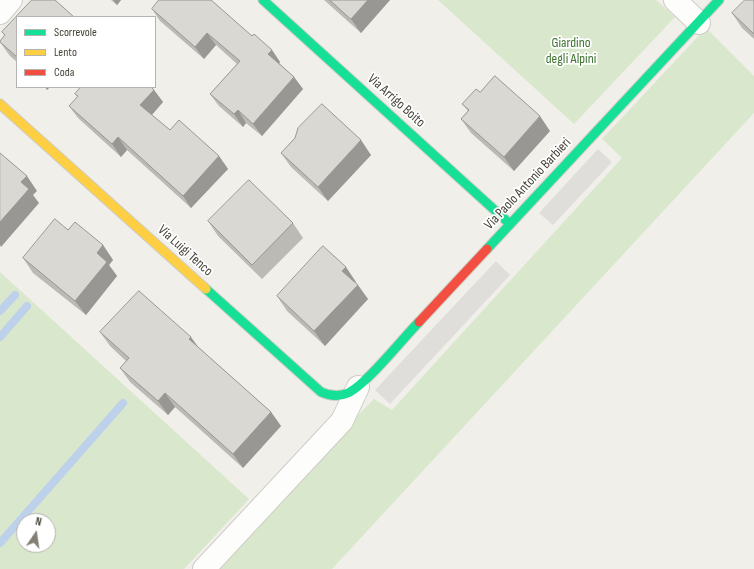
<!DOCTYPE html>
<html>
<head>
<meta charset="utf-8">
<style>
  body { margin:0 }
  #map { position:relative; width:754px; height:569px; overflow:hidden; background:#f0efea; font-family:"Sofia Sans Condensed",sans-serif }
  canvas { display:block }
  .legend { position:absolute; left:16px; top:16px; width:140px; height:72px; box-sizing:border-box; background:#fff; border:1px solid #b5b3af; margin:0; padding:5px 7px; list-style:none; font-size:12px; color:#454237 }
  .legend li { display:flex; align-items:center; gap:8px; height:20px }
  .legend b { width:20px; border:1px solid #b5b3af }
  .north { position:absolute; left:16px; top:513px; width:40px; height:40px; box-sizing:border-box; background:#fff; border:1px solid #b5b3af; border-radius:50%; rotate:13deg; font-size:11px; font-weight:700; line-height:16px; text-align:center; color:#454237 }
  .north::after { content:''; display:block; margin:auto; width:14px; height:18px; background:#817f76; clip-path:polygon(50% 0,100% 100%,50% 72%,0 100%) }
</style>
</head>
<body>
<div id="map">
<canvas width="754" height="569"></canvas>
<ul class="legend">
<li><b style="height:5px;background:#16e098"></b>Scorrevole</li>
<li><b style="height:5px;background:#ffcf43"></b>Lento</li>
<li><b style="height:5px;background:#f24e42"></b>Coda</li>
</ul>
<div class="north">N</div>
</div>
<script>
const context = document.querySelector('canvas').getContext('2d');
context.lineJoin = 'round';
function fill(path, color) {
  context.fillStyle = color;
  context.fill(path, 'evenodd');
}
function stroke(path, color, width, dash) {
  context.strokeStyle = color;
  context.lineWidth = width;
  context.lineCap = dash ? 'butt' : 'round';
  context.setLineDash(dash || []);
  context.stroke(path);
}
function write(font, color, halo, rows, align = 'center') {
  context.font = font + ' "Sofia Sans Condensed",sans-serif';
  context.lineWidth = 3.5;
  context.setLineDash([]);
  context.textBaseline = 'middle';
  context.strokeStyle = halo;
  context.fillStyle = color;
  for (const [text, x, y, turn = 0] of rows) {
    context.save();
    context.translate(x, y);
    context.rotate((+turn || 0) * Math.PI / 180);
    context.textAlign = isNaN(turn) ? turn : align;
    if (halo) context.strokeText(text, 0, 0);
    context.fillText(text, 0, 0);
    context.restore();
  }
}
fill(new Path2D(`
  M 438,0 L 656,0 L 675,17 L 574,124 Z
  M 706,28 L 754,76 L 754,113 L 332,569 L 216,569 L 356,417 L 374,399 L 392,410 L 622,158 L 602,139 Z
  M 0,272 L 249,499 L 184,569 L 0,569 ZM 24,521 L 48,521 L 48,545 L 24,545 Z`), '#d9e8cc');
fill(new Path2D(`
  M 598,149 L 612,162 L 553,225 L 539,213 Z
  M 496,261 L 510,275 L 390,404 L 375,390 Z`), '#dfdeda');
stroke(new Path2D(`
  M 0,311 L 15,295
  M 0,337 L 27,306
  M 0,543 L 123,403`), '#bed1ea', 8);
const street = new Path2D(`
  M 675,0 L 699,23
  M 0,13 L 11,0
  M 204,569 L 342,421 L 358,387`);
const fast = new Path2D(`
  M 263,0 L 510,224
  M 487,249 L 719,0
  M 206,289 L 321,392 C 330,396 339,397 348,393 C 366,385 403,338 419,322`);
const slow = new Path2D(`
  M 0,104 L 206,289`);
const jam = new Path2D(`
  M 419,322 L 487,249`);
stroke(street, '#cecdc8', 24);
stroke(fast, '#cecdc2', 11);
stroke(slow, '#cecdc2', 11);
stroke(jam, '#cecdc2', 11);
stroke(street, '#fdfdfc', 22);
stroke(fast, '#16e098', 9);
stroke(slow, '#ffcf43', 9);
stroke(jam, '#f24e42', 9);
fill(new Path2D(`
  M 111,0 L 121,0 L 117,5 Z
  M 324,0 L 390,0 L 361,33 Z
  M 754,0 L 754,39 L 742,28 L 732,13 Z
  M 152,9 L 252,36 L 272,50 L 280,62 L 279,63 L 294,77 L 303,89 L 262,136 L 246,123 L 243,127 L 219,106 L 210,94 L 237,64 L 216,45 L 204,59 L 160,21 Z
  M 17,17 L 17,62 L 10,56 L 0,42 L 5,36 L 2,32 Z
  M 154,90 L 163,102 L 152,115 L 170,130 L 219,156 L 228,169 L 191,208 L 127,150 L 121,157 L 78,118 L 69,106 L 78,97 L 75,94 Z
  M 480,92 L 550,131 L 514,171 L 471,133 L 461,119 L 468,111 L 462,104 Z
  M 295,138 L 371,155 L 328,201 L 291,167 L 281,153 Z
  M 208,221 L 293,223 L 303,238 L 262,279 L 218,236 Z
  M 68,230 L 103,245 L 113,260 L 109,265 L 117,276 L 86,315 L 33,273 L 23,258 Z
  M 356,282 L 355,283 L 368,299 L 325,346 L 287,311 L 277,296 Z
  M 100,332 L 198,347 L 271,412 L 281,426 L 243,468 L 175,407 L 168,415 L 130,382 L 120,368 L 126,361 L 110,346 Z`), '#bbbab5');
fill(new Path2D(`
  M 113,0 L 121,0 L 117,5 Z
  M 368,0 L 390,0 L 361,33 L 351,19 Z
  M 207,33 L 216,45 L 204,59 L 195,47 Z
  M 272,50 L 280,62 L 277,66 L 268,54 Z
  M 294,77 L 303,89 L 262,136 L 253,124 Z
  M 45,87 L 50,87 L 47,90 Z
  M 154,90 L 163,102 L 149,118 L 140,105 Z
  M 238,110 L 246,123 L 243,127 L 234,114 Z
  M 540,116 L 550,131 L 514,171 L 504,157 Z
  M 118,137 L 127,150 L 121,157 L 112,144 Z
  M 361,140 L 371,155 L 328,201 L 318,187 Z
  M 219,156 L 228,169 L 191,208 L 183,196 Z
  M 27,176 L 37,191 L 33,195 L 39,203 L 1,247 L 0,245 L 0,222 L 21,182 Z
  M 103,245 L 113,260 L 109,265 L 117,276 L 86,315 L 75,301 L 97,253 Z
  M 346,267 L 356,282 L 352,286 L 342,271 Z
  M 358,285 L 368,299 L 325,346 L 314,331 Z
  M 191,337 L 201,351 L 189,339 Z
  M 165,393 L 175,407 L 168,415 L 158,401 Z
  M 271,412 L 281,426 L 243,468 L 233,454 Z`), '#989794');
const building = new Path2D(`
  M 32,0 L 55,0 L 74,17 L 17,17 L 17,57 L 0,42 L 0,41 L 5,35 L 2,32 Z
  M 159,0 L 211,0 L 252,36 L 254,34 L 272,50 L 268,54 L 294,77 L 253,124 L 238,110 L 234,114 L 210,94 L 240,61 L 207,33 L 195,47 L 152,9 Z
  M 330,0 L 368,0 L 351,19 Z
  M 745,0 L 754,0 L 754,34 L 732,13 Z
  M 495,76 L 540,116 L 504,157 L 461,119 L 469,110 L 462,104 L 476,89 L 480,92 Z
  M 81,87 L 151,87 L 154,90 L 140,105 L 170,130 L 179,120 L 219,156 L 183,196 L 118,137 L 112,144 L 69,106 L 78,96 L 75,94 Z
  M 322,104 L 361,140 L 318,187 L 281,153 L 295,138 L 298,128 Z
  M 0,153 L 27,176 L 21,182 L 29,189 L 0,222 Z
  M 249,180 L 293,223 L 252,265 L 208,221 Z
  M 55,219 L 68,230 L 75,222 L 103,245 L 97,253 L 107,262 L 75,301 L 23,258 Z
  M 323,246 L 346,267 L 342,271 L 358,285 L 314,331 L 277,296 Z
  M 139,291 L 191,337 L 189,339 L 271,412 L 233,454 L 165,393 L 158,401 L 120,368 L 129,358 L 100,332 Z`);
fill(building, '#d9d8d3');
stroke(building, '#989794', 1);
write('14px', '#3d722f', '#fff', [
  ["Giardino",571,43],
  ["degli Alpini",571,59]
]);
write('14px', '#454237', '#fff', [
  ["Via Arrigo Boito",396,101,42],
  ["Via Paolo Antonio Barbieri",528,184,-47],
  ["Via Luigi Tenco",185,251,42]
]);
</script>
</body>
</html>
